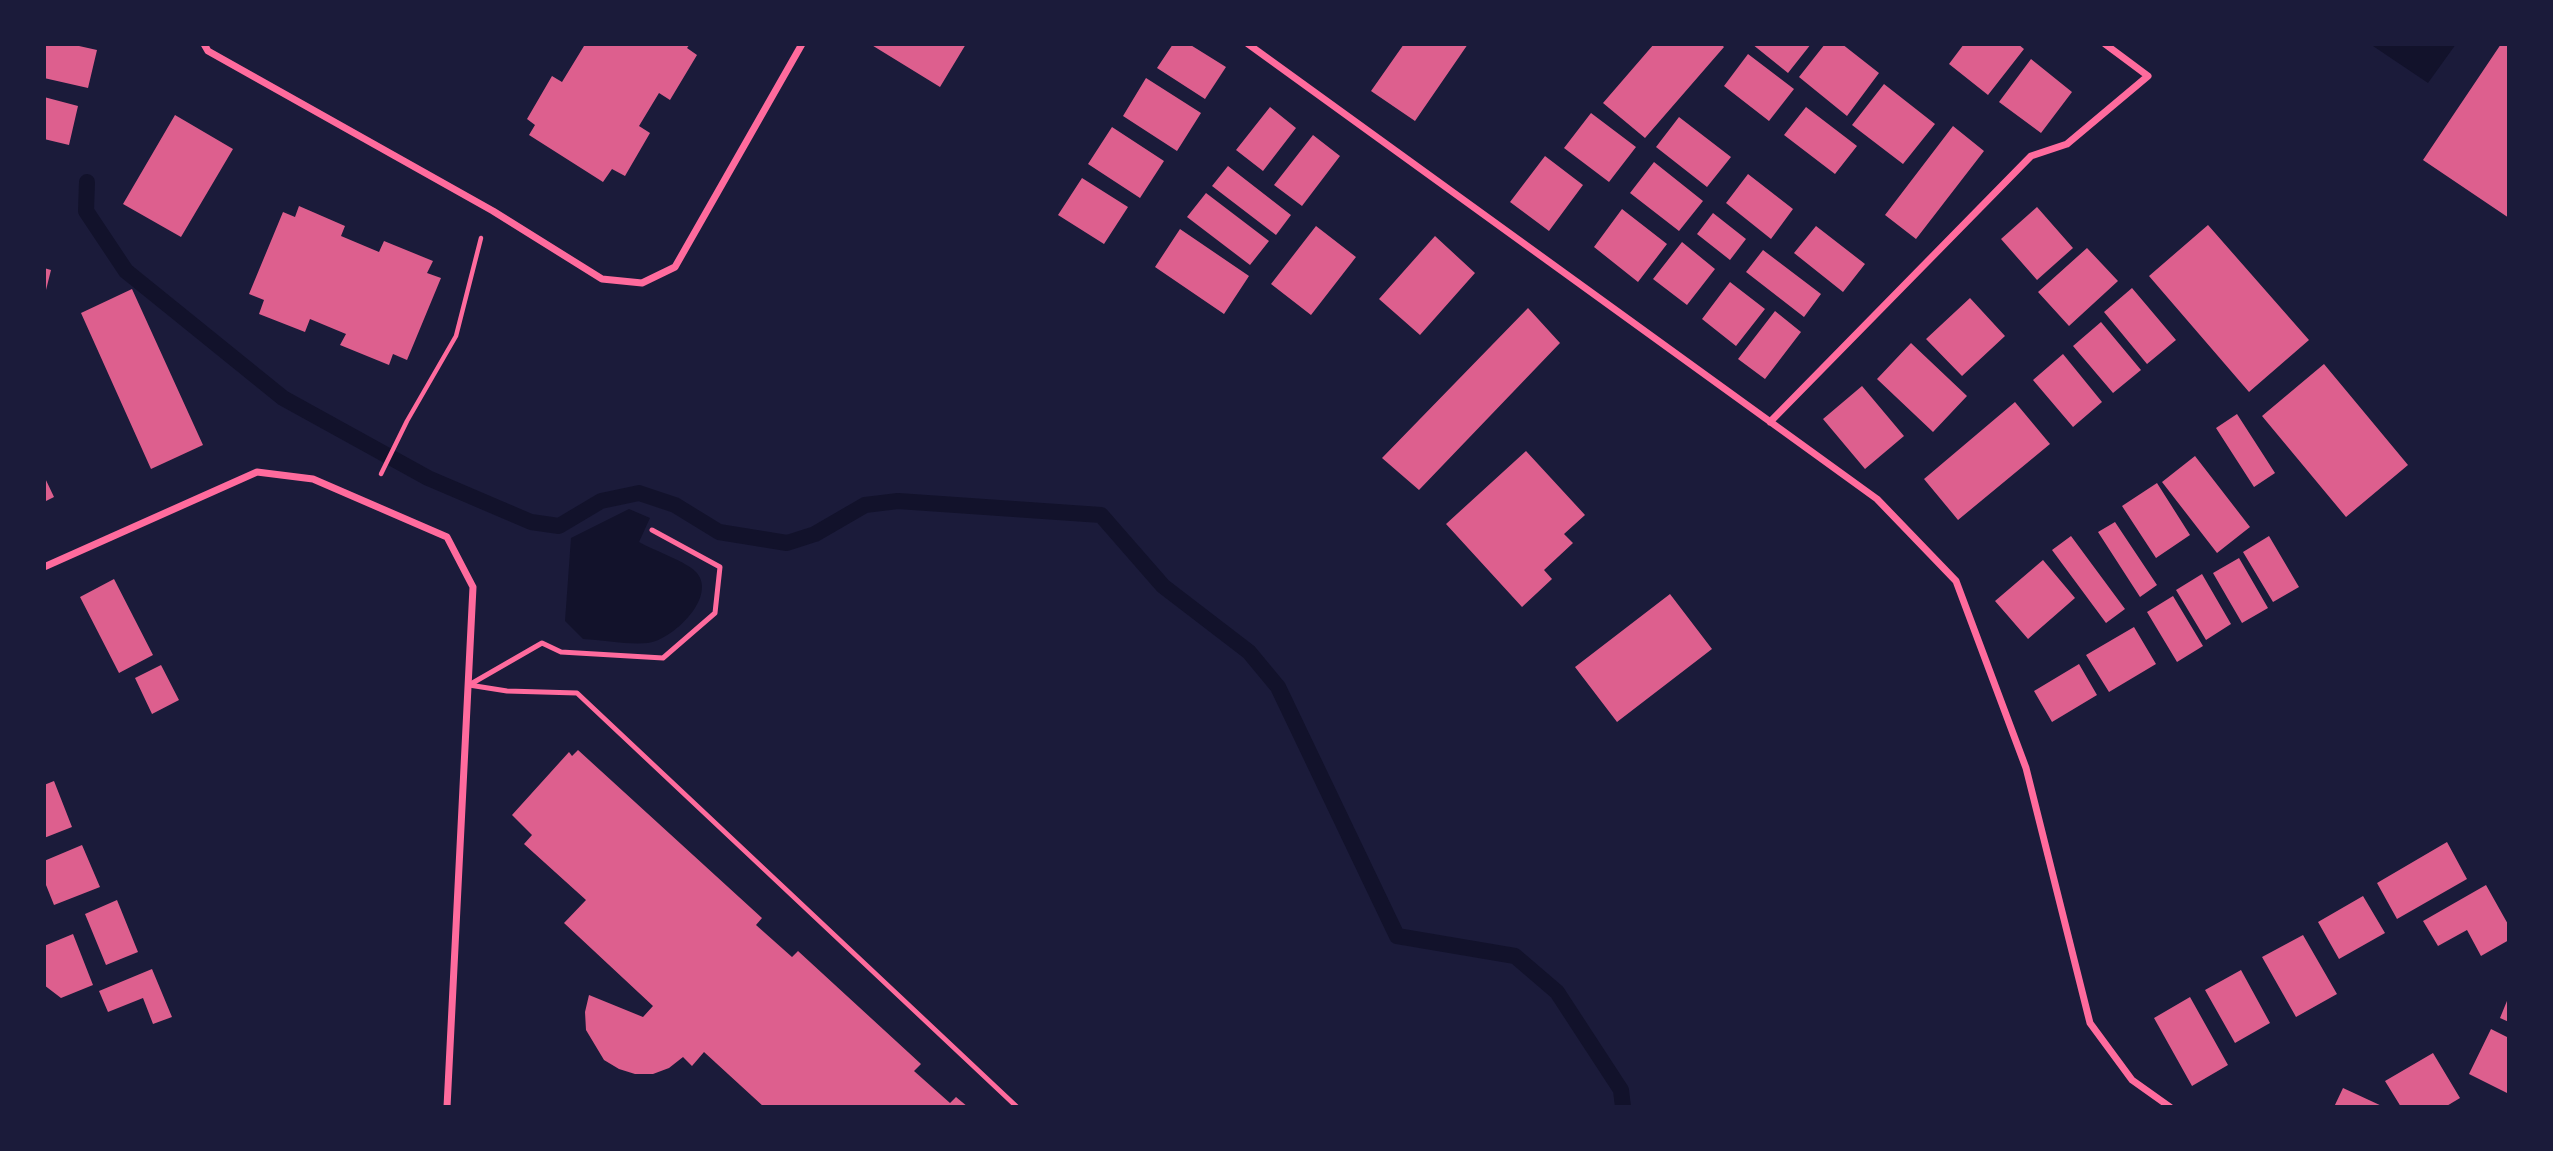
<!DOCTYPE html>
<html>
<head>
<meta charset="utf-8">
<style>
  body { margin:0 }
  #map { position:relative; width:2553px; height:1151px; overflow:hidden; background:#1b1b3a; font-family:"Roboto Condensed",sans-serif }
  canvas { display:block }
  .frame { position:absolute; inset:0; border:46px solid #1b1b3a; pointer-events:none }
</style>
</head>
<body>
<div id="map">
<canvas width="2553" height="1151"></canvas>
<div class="frame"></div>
</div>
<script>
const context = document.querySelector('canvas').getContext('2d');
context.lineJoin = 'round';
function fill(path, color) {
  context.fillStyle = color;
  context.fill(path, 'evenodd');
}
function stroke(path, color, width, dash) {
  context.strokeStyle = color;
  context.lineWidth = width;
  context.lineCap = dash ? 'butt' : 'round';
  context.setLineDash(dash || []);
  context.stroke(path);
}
fill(new Path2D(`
  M 2370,44 L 2456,44 L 2428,83 Z
  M 629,509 L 650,518 L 639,542 C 653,550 688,562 697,573 C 717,598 672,640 648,643 C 628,645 603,640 583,639 L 565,621 L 571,538 Z`), '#12122b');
stroke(new Path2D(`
  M 87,182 L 86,211 L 126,271 L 283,398 L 428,478 L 531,522 L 559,526 L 601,501 L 639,493 L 675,505 L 719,532 L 787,543 L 815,534 L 865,505 L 898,501 L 1101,515 L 1163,586 L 1249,652 L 1278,687 L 1397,936 L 1515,956 L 1557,992 L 1621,1090 L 1623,1107`), '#12122b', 16);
fill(new Path2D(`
  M 44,44 L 70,44 L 97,50 L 88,88 L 44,78 Z
  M 581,44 L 690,44 L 687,48 L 697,55 L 670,100 L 659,93 L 639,126 L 650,133 L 625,176 L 612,169 L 603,182 L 529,135 L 535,125 L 527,119 L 552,76 L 562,82 L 584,46 Z
  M 870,44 L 966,44 L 940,87 Z
  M 1173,44 L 1189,44 L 1226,67 L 1205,99 L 1157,68 Z
  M 1404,44 L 1468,44 L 1415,121 L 1371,91 Z
  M 1654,44 L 1721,44 L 1724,47 L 1645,138 L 1603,103 Z
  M 1752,44 L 1811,44 L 1788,73 Z
  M 1825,44 L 1842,44 L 1879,73 L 1847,116 L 1799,77 Z
  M 1964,44 L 2018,44 L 2024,49 L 1988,95 L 1949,64 Z
  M 2501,44 L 2509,44 L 2509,218 L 2423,160 Z
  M 1748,54 L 1794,89 L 1769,121 L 1724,86 Z
  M 2031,59 L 2072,92 L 2041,133 L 1999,102 Z
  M 1146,78 L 1201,113 L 1177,151 L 1123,116 Z
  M 1884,84 L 1935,124 L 1903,164 L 1852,125 Z
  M 44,97 L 78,106 L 69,145 L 44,139 Z
  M 1270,107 L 1296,128 L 1263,171 L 1236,150 Z
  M 1806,107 L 1857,146 L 1835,174 L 1784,135 Z
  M 1591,113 L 1636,147 L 1609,182 L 1564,148 Z
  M 175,115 L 233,149 L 181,237 L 123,204 Z
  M 1679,117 L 1731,157 L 1707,187 L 1656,147 Z
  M 1953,126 L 1984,151 L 1916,239 L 1885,215 Z
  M 1112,127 L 1164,161 L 1140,198 L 1088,164 Z
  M 1313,135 L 1340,156 L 1302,206 L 1274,185 Z
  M 1545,156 L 1583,185 L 1549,231 L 1510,202 Z
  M 1654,162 L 1703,201 L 1679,231 L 1630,193 Z
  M 1228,166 L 1291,215 L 1276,235 L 1212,186 Z
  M 1748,174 L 1793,209 L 1771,239 L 1726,203 Z
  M 1082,178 L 1128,207 L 1104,244 L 1058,215 Z
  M 1206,193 L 1269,241 L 1250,265 L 1187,217 Z
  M 299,206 L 345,226 L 341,236 L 379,252 L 384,241 L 433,261 L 427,273 L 441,278 L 407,360 L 393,354 L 389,365 L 340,345 L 346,334 L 310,319 L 305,332 L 259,314 L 264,300 L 249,294 L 283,212 L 295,217 Z
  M 2037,207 L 2073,248 L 2037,280 L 2001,239 Z
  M 1622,209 L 1667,244 L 1638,282 L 1594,247 Z
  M 1713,213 L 1746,239 L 1730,260 L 1697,234 Z
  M 2208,225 L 2309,340 L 2249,392 L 2149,276 Z
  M 1316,226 L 1356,257 L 1311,315 L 1271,284 Z
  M 1816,226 L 1865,264 L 1843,292 L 1794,253 Z
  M 1180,229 L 1249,276 L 1224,314 L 1155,267 Z
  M 1435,236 L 1475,273 L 1420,335 L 1379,299 Z
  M 1682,242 L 1715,269 L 1687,305 L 1653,279 Z
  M 2087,248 L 2118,281 L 2069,326 L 2038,292 Z
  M 1763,250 L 1821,294 L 1804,317 L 1746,272 Z
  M 44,268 L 51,270 L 44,298 Z
  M 1730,282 L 1765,309 L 1736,346 L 1702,319 Z
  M 2132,288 L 2176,340 L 2147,364 L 2104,312 Z
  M 132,289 L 203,445 L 151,469 L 81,313 Z
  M 1970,298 L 2005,336 L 1962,376 L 1926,339 Z
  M 1528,308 L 1560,343 L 1419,490 L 1382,458 Z
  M 1775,311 L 1801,332 L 1765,379 L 1738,359 Z
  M 2101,322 L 2141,370 L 2113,393 L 2073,346 Z
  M 1911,343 L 1967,396 L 1933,432 L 1877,379 Z
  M 2063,354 L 2102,402 L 2073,427 L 2033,380 Z
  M 2324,364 L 2408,465 L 2346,517 L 2262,416 Z
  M 1862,386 L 1904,436 L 1865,469 L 1823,419 Z
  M 2015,402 L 2050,444 L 1958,520 L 1924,479 Z
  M 2237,414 L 2275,473 L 2254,487 L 2216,428 Z
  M 1526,451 L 1585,515 L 1564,534 L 1573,543 L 1544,570 L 1552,579 L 1522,607 L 1446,524 Z
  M 2195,456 L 2250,527 L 2217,553 L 2162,482 Z
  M 44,476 L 54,497 L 44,502 Z
  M 2157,483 L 2190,535 L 2156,558 L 2122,506 Z
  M 2115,522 L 2157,585 L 2140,597 L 2098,532 Z
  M 2071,536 L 2125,609 L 2106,623 L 2052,550 Z
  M 2269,536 L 2299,587 L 2273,602 L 2243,552 Z
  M 2239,558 L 2268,608 L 2242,623 L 2213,573 Z
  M 2043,560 L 2075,598 L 2028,639 L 1995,601 Z
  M 2202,574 L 2231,624 L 2206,640 L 2176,590 Z
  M 114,579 L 153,655 L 119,673 L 80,597 Z
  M 1670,594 L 1712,649 L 1617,722 L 1575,667 Z
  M 2173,596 L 2203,646 L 2177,662 L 2147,612 Z
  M 2134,627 L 2156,664 L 2109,692 L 2086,655 Z
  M 2079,664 L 2097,695 L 2052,722 L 2034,691 Z
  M 161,665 L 179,700 L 152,714 L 135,678 Z
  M 578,750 L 762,918 L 756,925 L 792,957 L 798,951 L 921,1064 L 914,1071 L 950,1103 L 956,1097 L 968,1107 L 764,1107 L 704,1052 L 692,1066 L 683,1057 L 669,1068 L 653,1074 L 635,1074 L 619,1069 L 604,1060 L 586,1030 L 585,1012 L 589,995 L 643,1017 L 653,1006 L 564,923 L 586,900 L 524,844 L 532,835 L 512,815 L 569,752 L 572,756 Z
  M 54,781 L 72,827 L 44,838 L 44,785 Z
  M 2447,842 L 2467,879 L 2397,919 L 2377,883 Z
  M 82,845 L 100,887 L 54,905 L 44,880 L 44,861 Z
  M 2486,885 L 2509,926 L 2509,940 L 2481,956 L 2467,930 L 2438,946 L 2423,921 Z
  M 2363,896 L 2385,933 L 2339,959 L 2318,922 Z
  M 117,900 L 138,952 L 106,965 L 85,914 Z
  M 73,934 L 93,985 L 61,998 L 44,985 L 44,946 Z
  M 2303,935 L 2337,994 L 2296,1017 L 2262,957 Z
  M 152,969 L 172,1017 L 153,1024 L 143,998 L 108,1012 L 99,991 Z
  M 2241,970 L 2270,1023 L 2235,1043 L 2205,990 Z
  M 2509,996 L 2509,1022 L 2500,1018 Z
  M 2190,997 L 2228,1065 L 2192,1086 L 2154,1018 Z
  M 2491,1029 L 2509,1038 L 2509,1094 L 2469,1074 Z
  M 2433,1053 L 2460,1098 L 2445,1107 L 2401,1107 L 2385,1081 Z
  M 2343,1088 L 2384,1107 L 2334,1107 Z`), '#dd5f8e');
stroke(new Path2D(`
  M 381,474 L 407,421 L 456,336 L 481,238`), '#ff6b9d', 4.5);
stroke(new Path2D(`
  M 469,685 L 507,691 L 577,693 L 1017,1107
  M 469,685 L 542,643 L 561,652 L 663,658 L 715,613 L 720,567 L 652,530`), '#ff6b9d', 5);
stroke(new Path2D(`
  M 204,44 L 208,51 L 493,211 L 602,279 L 642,283 L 675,267 L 802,44
  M 1248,44 L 1877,499 L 1956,581 L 2026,768 L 2090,1023 L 2132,1080 L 2170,1107
  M 1770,422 L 2031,156 L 2067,144 L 2148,76 L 2105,44
  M 44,567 L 257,472 L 313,479 L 447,537 L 473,587 L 447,1107`), '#ff6b9d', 7);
</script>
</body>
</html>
